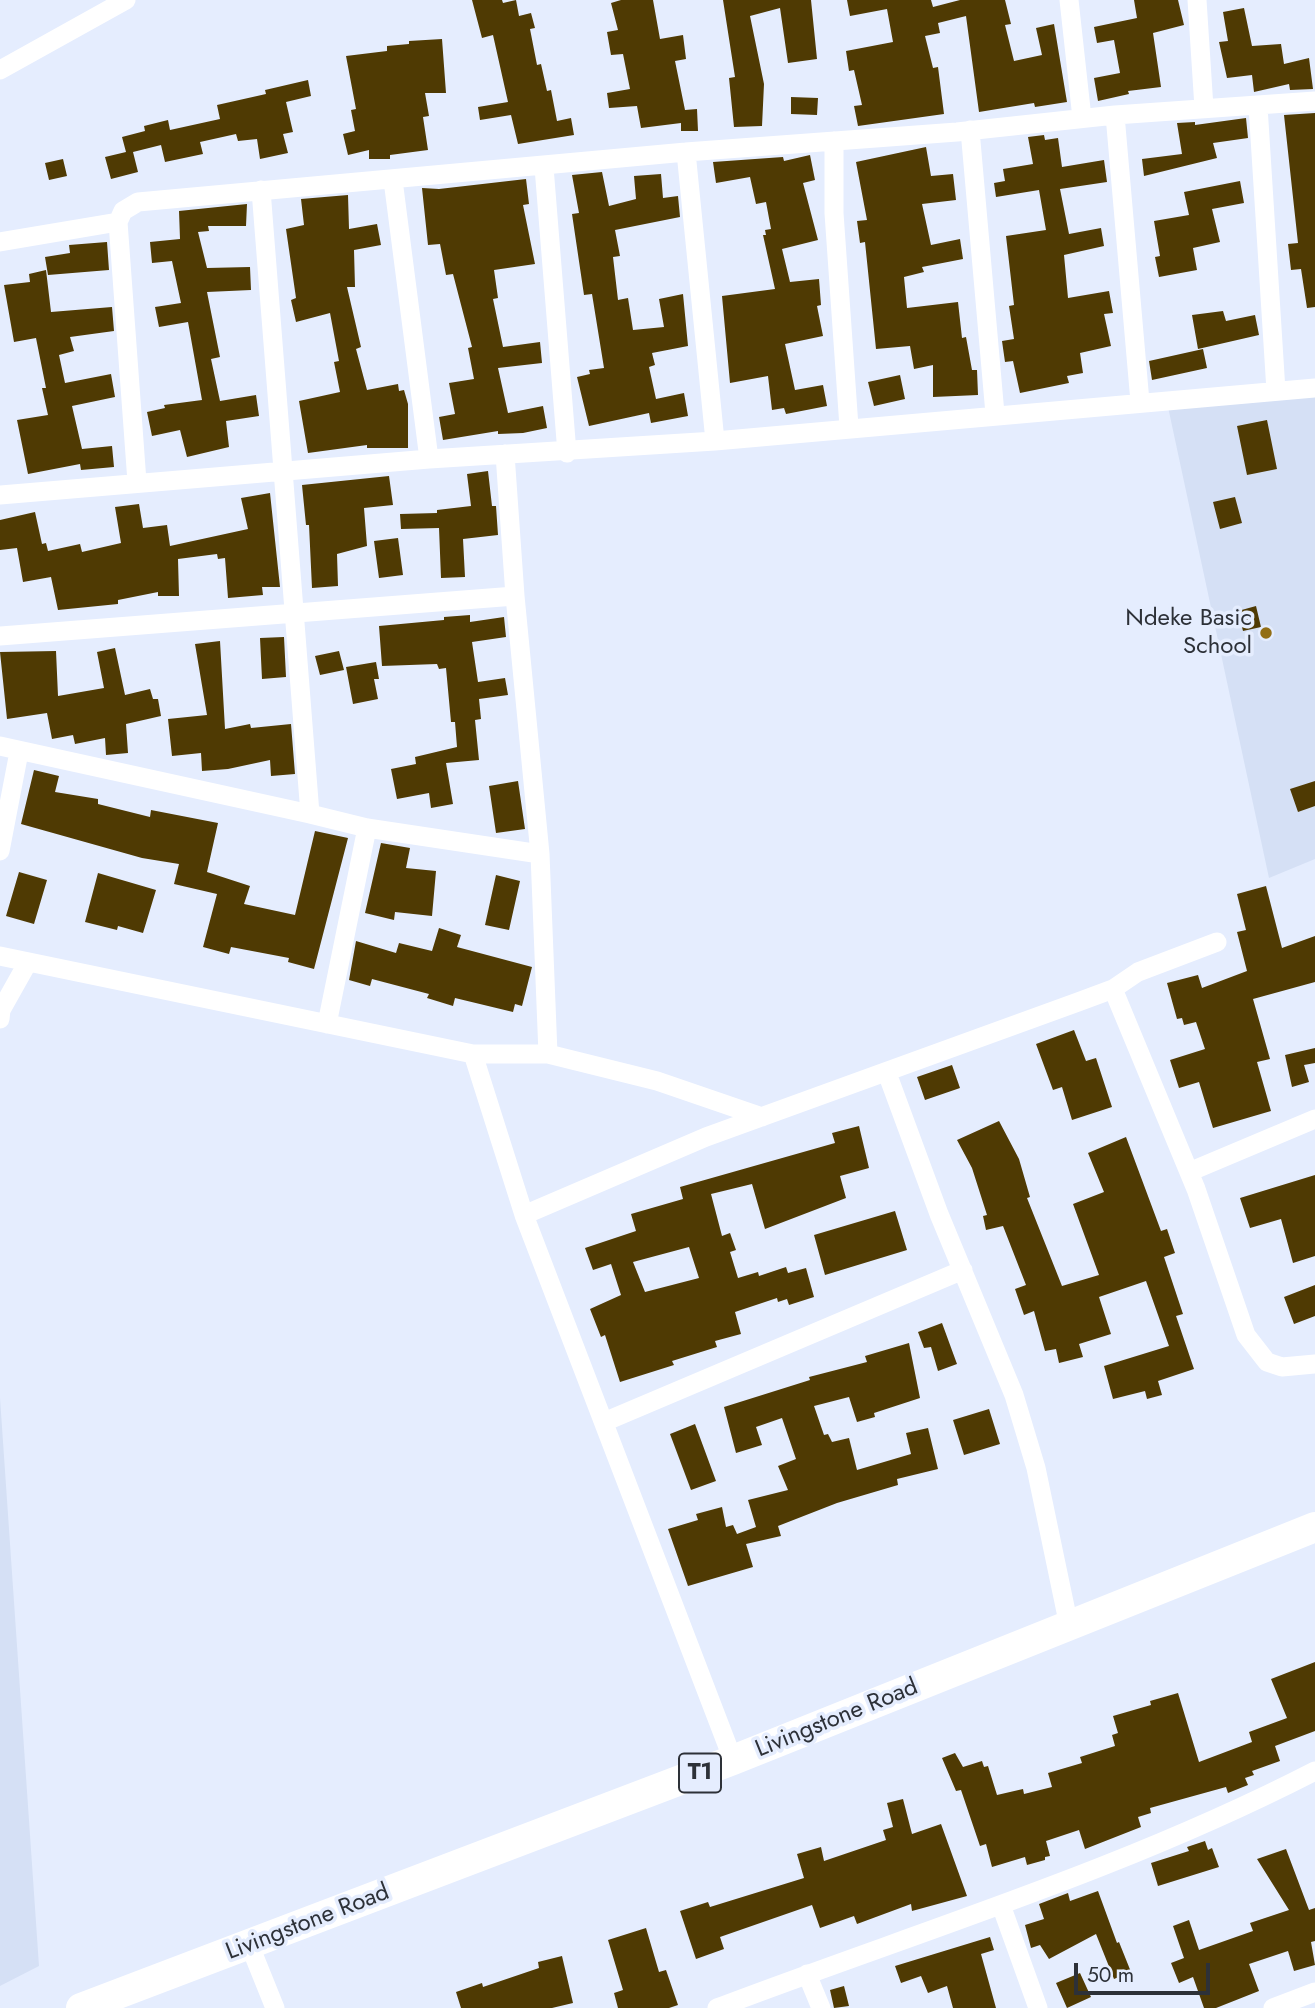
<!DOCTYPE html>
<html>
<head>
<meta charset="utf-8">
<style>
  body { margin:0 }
  #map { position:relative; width:1315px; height:2008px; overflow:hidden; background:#e5edfe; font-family:Jost,sans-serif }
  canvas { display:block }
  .scale { position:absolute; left:1074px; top:1963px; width:136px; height:32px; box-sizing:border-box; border:4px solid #2d3138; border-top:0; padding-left:9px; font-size:21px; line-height:24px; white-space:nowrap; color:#2d3138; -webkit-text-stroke:5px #e5edfe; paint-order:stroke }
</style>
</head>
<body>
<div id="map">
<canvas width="1315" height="2008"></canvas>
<div class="scale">50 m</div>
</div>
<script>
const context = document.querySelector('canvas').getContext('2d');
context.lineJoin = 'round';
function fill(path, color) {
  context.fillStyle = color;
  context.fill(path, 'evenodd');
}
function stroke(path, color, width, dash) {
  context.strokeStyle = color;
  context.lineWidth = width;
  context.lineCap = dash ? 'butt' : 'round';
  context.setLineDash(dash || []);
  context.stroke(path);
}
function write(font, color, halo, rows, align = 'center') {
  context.font = font + ' Jost,sans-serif';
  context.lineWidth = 7;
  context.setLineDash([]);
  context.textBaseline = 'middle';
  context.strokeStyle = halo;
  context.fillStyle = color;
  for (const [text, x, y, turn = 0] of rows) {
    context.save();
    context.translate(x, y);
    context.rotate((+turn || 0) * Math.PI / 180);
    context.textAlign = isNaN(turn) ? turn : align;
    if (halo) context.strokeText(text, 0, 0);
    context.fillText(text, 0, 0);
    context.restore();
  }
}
fill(new Path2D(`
  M 1315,393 L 1315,859 L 1269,878 L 1168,407 Z
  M 0,1398 L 39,1966 L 0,1986 Z`), '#d5e0f5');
fill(new Path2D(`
  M 472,0 L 502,0 L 503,3 L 516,0 L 519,16 L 531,13 L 535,28 L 530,29 L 537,65 L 541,64 L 547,91 L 551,90 L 557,121 L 571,118 L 574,135 L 518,144 L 511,115 L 480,120 L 478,107 L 508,102 L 493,35 L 482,38 Z
  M 621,0 L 653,0 L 660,39 L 683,35 L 686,59 L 675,61 L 685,110 L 697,109 L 698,131 L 681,131 L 681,123 L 641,128 L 637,106 L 609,108 L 607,93 L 630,89 L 623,54 L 611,55 L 607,32 L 618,30 L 611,3 Z
  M 723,0 L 811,0 L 817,59 L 788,63 L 780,8 L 750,16 L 764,84 L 762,126 L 734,127 L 729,78 L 735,77 Z
  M 847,0 L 931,0 L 933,7 L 960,0 L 1005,0 L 1011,24 L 1005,25 L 1014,61 L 1042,55 L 1036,28 L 1054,24 L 1067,102 L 1035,107 L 1034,103 L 979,112 L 966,16 L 938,23 L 940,33 L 925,36 L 933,68 L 938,67 L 944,114 L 858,126 L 854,106 L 862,105 L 854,70 L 849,71 L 846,51 L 893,42 L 887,9 L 850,16 Z
  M 1134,0 L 1178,0 L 1184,25 L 1153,33 L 1161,87 L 1128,91 L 1129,94 L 1098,101 L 1094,78 L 1120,73 L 1114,40 L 1097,43 L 1094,27 L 1137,18 Z
  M 1244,8 L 1252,46 L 1281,44 L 1284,64 L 1309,58 L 1313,89 L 1290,90 L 1289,84 L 1254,92 L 1252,75 L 1227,78 L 1219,42 L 1228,41 L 1223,12 Z
  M 442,39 L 446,93 L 425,93 L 429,116 L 423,117 L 428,150 L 390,155 L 390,159 L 369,159 L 369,150 L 348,155 L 343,134 L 355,131 L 351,110 L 356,109 L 346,56 L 387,51 L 387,46 L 409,44 L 409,41 Z
  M 308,80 L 311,96 L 286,102 L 293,132 L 283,134 L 288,153 L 260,159 L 257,139 L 238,141 L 236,134 L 200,142 L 203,154 L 165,162 L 161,145 L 133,152 L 138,172 L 111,179 L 105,157 L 126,152 L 122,137 L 145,131 L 144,126 L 168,120 L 170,130 L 220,119 L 217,105 L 266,94 L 265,90 Z
  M 791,97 L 818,98 L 817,115 L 791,114 Z
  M 1315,113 L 1315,307 L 1307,308 L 1301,269 L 1291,270 L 1288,244 L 1298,243 L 1284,115 Z
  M 1246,118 L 1248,138 L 1213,143 L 1217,158 L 1144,176 L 1142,159 L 1182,154 L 1177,123 L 1195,122 L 1195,125 Z
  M 1044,135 L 1045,140 L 1058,138 L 1062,167 L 1104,160 L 1107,182 L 1060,189 L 1069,234 L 1101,228 L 1104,246 L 1064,255 L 1068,298 L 1109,291 L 1113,313 L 1104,314 L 1111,346 L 1080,353 L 1083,373 L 1067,376 L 1069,383 L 1020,393 L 1013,361 L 1005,362 L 1002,341 L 1014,339 L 1009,306 L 1014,305 L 1006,236 L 1046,230 L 1039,190 L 996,197 L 994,183 L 1005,181 L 1003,169 L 1033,164 L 1028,137 Z
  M 926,147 L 931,176 L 953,174 L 956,200 L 922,204 L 931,245 L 960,239 L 963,259 L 922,267 L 924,272 L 904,277 L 907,308 L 958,302 L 962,338 L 966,337 L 972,370 L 977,370 L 978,395 L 933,397 L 933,365 L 914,369 L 910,346 L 876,349 L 865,242 L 860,243 L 857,221 L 867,220 L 856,162 Z
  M 810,155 L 815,180 L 803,183 L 818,240 L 782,249 L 790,282 L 819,279 L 821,305 L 817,306 L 823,336 L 785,344 L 795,390 L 823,385 L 827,406 L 786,414 L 784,408 L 772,410 L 768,376 L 730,383 L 722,296 L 775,289 L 763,235 L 766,235 L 765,230 L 771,229 L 766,202 L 756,204 L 750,177 L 716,183 L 713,162 L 783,157 L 784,161 Z
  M 63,159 L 67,176 L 49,180 L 45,163 Z
  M 602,172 L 609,206 L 636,199 L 634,176 L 661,174 L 663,198 L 678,196 L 680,217 L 615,230 L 620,256 L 613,257 L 618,300 L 628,298 L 633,330 L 664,327 L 659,299 L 683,294 L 688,346 L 652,353 L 655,365 L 649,367 L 656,399 L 684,393 L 688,416 L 651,423 L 649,413 L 589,426 L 577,377 L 590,374 L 589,370 L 604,368 L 592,294 L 584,295 L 572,214 L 579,213 L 572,175 Z
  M 526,179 L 529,204 L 523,205 L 535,264 L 494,270 L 498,298 L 493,299 L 503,347 L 540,342 L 542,363 L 498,368 L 508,413 L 543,406 L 547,428 L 523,433 L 498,434 L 498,431 L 443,440 L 439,417 L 455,414 L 449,383 L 474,379 L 468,348 L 472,347 L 453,274 L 446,275 L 440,244 L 428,245 L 422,188 L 439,189 Z
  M 1240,181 L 1244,203 L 1212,209 L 1220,242 L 1193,248 L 1197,270 L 1159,277 L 1155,257 L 1160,256 L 1154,221 L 1189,215 L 1184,192 Z
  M 348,195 L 349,229 L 377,224 L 381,245 L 354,250 L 355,287 L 347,287 L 361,347 L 356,349 L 367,390 L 398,384 L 399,391 L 404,390 L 408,404 L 408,448 L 367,448 L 367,445 L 308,453 L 299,401 L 340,392 L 334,362 L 339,361 L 330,313 L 296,322 L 291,300 L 296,298 L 286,229 L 304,225 L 301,199 Z
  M 247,204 L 246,226 L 208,226 L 209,231 L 198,232 L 207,268 L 250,267 L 251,290 L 207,292 L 220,357 L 211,359 L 220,401 L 256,395 L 259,416 L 226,421 L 229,447 L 187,457 L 180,430 L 152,436 L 147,412 L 165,408 L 164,405 L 202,400 L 188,322 L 159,327 L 155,307 L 181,303 L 172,261 L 152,263 L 150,242 L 180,239 L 179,211 Z
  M 107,242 L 109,270 L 48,275 L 45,257 L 70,253 L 69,245 Z
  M 46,270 L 51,312 L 112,307 L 114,331 L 70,337 L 74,351 L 59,355 L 65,383 L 111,374 L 115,397 L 72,406 L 82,449 L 112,446 L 114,467 L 81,470 L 80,464 L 28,474 L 17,420 L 48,415 L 42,388 L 46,388 L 36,338 L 14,342 L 4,285 L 30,282 L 29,274 Z
  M 1223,311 L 1226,321 L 1255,315 L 1259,335 L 1198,349 L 1192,315 Z
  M 1203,349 L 1207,368 L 1152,380 L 1149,361 Z
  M 900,375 L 905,399 L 874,406 L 868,382 Z
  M 1267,420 L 1277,469 L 1247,475 L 1237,426 Z
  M 488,471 L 492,506 L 496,506 L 498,535 L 463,539 L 465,577 L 441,578 L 439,528 L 401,529 L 400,514 L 437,513 L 437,510 L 471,506 L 467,474 Z
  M 389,476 L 393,505 L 364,508 L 367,546 L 337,554 L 338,586 L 312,588 L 309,525 L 306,525 L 302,485 Z
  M 270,493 L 280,587 L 262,587 L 263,595 L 228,598 L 225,558 L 218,559 L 217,554 L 178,559 L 179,596 L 158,596 L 158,592 L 118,600 L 118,604 L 58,610 L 51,577 L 23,582 L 17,548 L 0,550 L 0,520 L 35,512 L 42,544 L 46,543 L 48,551 L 80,544 L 82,552 L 121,543 L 115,507 L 139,504 L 143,528 L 167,525 L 170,546 L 248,529 L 241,498 Z
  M 1235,497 L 1242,523 L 1220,529 L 1213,502 Z
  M 398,538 L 403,575 L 379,578 L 374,541 Z
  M 1256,606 L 1261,627 L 1243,631 L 1238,611 Z
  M 470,615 L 470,622 L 504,617 L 506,637 L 472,642 L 478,682 L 505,678 L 508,695 L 479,699 L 481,719 L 475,720 L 479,760 L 446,763 L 453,804 L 431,808 L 429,793 L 397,799 L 391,769 L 416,764 L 415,757 L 457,747 L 455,722 L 451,722 L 446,668 L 439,669 L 437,664 L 382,666 L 379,626 L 444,620 L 444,617 Z
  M 284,637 L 286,677 L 262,679 L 260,638 Z
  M 220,641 L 225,729 L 250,724 L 251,728 L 291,724 L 295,774 L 271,776 L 270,760 L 228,769 L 202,771 L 201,753 L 172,756 L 168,719 L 207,715 L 195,644 Z
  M 115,648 L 125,695 L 150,689 L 153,699 L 158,699 L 161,716 L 126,724 L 128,753 L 106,755 L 105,738 L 75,744 L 73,735 L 52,739 L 47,713 L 7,719 L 0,652 L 56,651 L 58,696 L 104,688 L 97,652 Z
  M 339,651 L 344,670 L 320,675 L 315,656 Z
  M 376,662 L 379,679 L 374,679 L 378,699 L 353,704 L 346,667 Z
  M 34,770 L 59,776 L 55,792 L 98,799 L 98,804 L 150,817 L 151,810 L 218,823 L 207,872 L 250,886 L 244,904 L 295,915 L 315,831 L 348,838 L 314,969 L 288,962 L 289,958 L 231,947 L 229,954 L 203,947 L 217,894 L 174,884 L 179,864 L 142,858 L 21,824 Z
  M 518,781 L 525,829 L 496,833 L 489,786 Z
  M 1315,781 L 1315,806 L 1298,812 L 1290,789 Z
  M 381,843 L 410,848 L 406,868 L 436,871 L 432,916 L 395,912 L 394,920 L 365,913 Z
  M 19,872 L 47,880 L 34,924 L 6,916 Z
  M 98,873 L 156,890 L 143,933 L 118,926 L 117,930 L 85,922 Z
  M 496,875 L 520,881 L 509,930 L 485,925 Z
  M 1266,886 L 1282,948 L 1315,936 L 1315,982 L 1253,999 L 1270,1059 L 1257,1062 L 1271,1111 L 1213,1128 L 1199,1082 L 1179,1088 L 1170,1060 L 1205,1049 L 1196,1022 L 1184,1025 L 1182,1018 L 1177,1019 L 1167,983 L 1198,975 L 1202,988 L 1247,971 L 1237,932 L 1246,930 L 1237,894 Z
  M 439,928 L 461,935 L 457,947 L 532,967 L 522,1006 L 515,1004 L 513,1012 L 455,998 L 453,1006 L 427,998 L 429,994 L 372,979 L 370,986 L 349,980 L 356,941 L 396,953 L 399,943 L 432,951 Z
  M 1074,1030 L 1086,1061 L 1096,1058 L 1112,1107 L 1072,1120 L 1062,1087 L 1053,1090 L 1036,1044 Z
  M 1315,1048 L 1315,1063 L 1304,1065 L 1309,1082 L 1292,1087 L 1285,1055 Z
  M 952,1065 L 960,1088 L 925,1100 L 917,1077 Z
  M 999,1121 L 1019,1159 L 1030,1197 L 1027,1198 L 1062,1286 L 1099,1275 L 1073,1204 L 1104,1192 L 1088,1153 L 1126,1137 L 1161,1231 L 1167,1229 L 1175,1253 L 1164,1257 L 1183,1314 L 1176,1316 L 1194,1369 L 1158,1381 L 1162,1395 L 1147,1399 L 1145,1391 L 1113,1399 L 1104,1366 L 1169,1346 L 1146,1281 L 1099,1297 L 1111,1334 L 1079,1344 L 1083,1357 L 1059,1363 L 1056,1349 L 1045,1351 L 1034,1311 L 1024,1315 L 1015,1289 L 1026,1285 L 1003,1226 L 986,1230 L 983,1216 L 987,1215 L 972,1168 L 957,1140 Z
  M 859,1126 L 869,1168 L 840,1176 L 846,1198 L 765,1229 L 752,1184 L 711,1194 L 722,1236 L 730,1233 L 736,1250 L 730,1252 L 738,1278 L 758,1272 L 759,1276 L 786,1267 L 788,1273 L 806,1268 L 814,1297 L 789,1305 L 787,1299 L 778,1302 L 777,1298 L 735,1312 L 741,1334 L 715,1341 L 717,1347 L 672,1361 L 674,1365 L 620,1382 L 605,1335 L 601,1337 L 590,1309 L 621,1295 L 611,1264 L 593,1270 L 585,1248 L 636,1231 L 631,1214 L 683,1199 L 680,1187 L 835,1143 L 832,1133 ZM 689,1247 L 699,1278 L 645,1292 L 633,1262 Z
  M 1315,1175 L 1315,1256 L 1293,1263 L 1281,1219 L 1250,1228 L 1240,1198 Z
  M 895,1211 L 907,1250 L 825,1275 L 814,1235 Z
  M 1315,1285 L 1315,1316 L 1294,1324 L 1284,1297 Z
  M 942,1323 L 957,1364 L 938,1371 L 931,1347 L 924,1348 L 918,1332 Z
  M 909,1343 L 920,1398 L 874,1413 L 875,1417 L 857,1422 L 849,1397 L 814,1406 L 824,1435 L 828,1434 L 832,1442 L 849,1438 L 857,1470 L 911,1454 L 906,1433 L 928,1428 L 938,1469 L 897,1479 L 898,1485 L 837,1503 L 778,1526 L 781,1536 L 746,1544 L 753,1567 L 688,1586 L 668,1529 L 698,1520 L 696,1514 L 722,1507 L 726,1527 L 733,1525 L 737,1534 L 756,1527 L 748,1500 L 788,1490 L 778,1466 L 796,1459 L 782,1418 L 756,1427 L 762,1445 L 736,1453 L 724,1407 L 810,1380 L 809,1377 L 867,1362 L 865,1356 Z
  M 989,1409 L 1000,1444 L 964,1455 L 953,1420 Z
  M 695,1424 L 716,1481 L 691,1490 L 670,1434 Z
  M 1315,1662 L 1315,1731 L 1275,1746 L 1280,1761 L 1252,1771 L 1254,1775 L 1245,1778 L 1248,1785 L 1228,1793 L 1226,1787 L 1150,1808 L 1151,1813 L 1138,1817 L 1141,1827 L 1085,1849 L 1079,1830 L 1046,1841 L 1050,1856 L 1045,1857 L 1045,1860 L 1027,1865 L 1025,1857 L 992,1867 L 986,1844 L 980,1846 L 961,1790 L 956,1791 L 942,1758 L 955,1753 L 963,1767 L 982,1761 L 984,1767 L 988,1766 L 997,1795 L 1023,1789 L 1024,1794 L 1052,1787 L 1048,1773 L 1082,1763 L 1080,1757 L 1115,1746 L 1112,1735 L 1118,1733 L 1113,1716 L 1151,1705 L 1150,1701 L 1178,1693 L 1199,1762 L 1252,1742 L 1249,1732 L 1287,1718 L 1271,1679 Z
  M 903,1799 L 912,1834 L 941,1824 L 967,1896 L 912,1911 L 911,1904 L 857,1924 L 854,1916 L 820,1928 L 812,1905 L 720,1937 L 724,1949 L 696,1959 L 680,1911 L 708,1902 L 710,1907 L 804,1878 L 797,1854 L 821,1847 L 824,1861 L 886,1840 L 883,1830 L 893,1827 L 887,1803 Z
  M 1205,1841 L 1208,1850 L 1212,1848 L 1219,1867 L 1158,1886 L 1151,1863 L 1189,1851 L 1187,1847 Z
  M 1286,1849 L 1309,1910 L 1315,1908 L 1315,1941 L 1311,1942 L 1315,1965 L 1294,1971 L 1288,1951 L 1249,1964 L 1259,1991 L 1216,2008 L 1204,2008 L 1193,1977 L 1179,1983 L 1171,1963 L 1184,1958 L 1173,1926 L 1189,1920 L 1199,1950 L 1253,1931 L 1250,1923 L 1289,1910 L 1257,1859 Z
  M 1098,1891 L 1117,1943 L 1119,1942 L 1131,1972 L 1114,1979 L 1096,1934 L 1049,1959 L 1040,1945 L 1031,1948 L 1025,1925 L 1044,1919 L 1039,1904 L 1068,1893 L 1070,1901 Z
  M 646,1928 L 659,1972 L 666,1970 L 678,2005 L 669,2008 L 618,2008 L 614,1993 L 623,1990 L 608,1940 Z
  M 990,1937 L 994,1950 L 981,1954 L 996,2008 L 953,2008 L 947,1986 L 928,1993 L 921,1976 L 901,1983 L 895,1966 Z
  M 562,1956 L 573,2003 L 552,2008 L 461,2008 L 456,1992 L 482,1983 L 483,1987 L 539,1968 L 538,1962 Z
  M 1080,1973 L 1091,1997 L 1067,2008 L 1056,1983 Z
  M 844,1986 L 849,2006 L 834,2008 L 830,1990 Z`), '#4f3a03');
stroke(new Path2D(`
  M 1069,0 L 1082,118
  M 1197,0 L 1204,108
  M 0,70 L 126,0
  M 1258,106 L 1276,391
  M 1115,115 L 1140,402
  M 970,130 L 995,414
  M 834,141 L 834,213 L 849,427
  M 686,152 L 715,441
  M 544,167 L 567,453
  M 393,180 L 429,459
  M 261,190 L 310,814 L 367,828 L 540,854 L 515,596 L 505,454
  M 118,222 L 137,482
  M 0,242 L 118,222 L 123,211 L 138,202 L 686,152 L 957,132 L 1115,115 L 1315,101
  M 0,495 L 429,459 L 715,441 L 1315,388
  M 0,636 L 515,596
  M 0,746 L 310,814
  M 0,851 L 19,752
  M 540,854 L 548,1054 L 657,1081 L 762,1117
  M 0,956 L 473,1054 L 524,1215 L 733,1760
  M 1113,989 L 1196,1189 L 1246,1335 L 1267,1362 L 1282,1367 L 1315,1364
  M 0,1019 L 1,1010 L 28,962
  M 327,1024 L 367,828
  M 473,1054 L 548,1054
  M 887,1073 L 939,1214 L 1014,1395 L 1036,1468 L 1069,1626
  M 1189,1172 L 1315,1119
  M 524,1215 L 706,1137 L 1078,1002 L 1113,989 L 1138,972 L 1217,942
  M 604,1422 L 963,1270
  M 1001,1905 L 1038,2008
  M 250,1946 L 275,2008
  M 807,1974 L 821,2008
  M 717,2008 C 917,1932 1123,1870 1315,1771
  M 1273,2008 L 1315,1992`), '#fff', 19);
stroke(new Path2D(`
  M 81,2008 L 733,1760 L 1315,1527`), '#fff', 30);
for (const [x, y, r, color] of [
  [1266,633,7,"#926e15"]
]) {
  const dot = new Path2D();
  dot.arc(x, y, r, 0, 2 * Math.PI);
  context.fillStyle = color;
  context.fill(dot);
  stroke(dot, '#e5edfe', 2.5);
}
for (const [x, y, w] of [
  [700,1773,42]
]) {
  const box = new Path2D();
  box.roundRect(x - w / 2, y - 19.5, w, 39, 5);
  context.fillStyle = '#e5edfe';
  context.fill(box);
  stroke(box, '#2d3138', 2);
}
write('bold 23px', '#2d3138', null, [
  ["T1",700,1773]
]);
write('24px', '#2d3138', '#e5edfe', [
  ["Ndeke Basic",1252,619],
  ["School",1252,647]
], 'right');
write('24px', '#2d3138', '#e5edfe', [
  ["Livingstone Road",837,1719,-22],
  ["Livingstone Road",308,1923,-21]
]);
</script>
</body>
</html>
